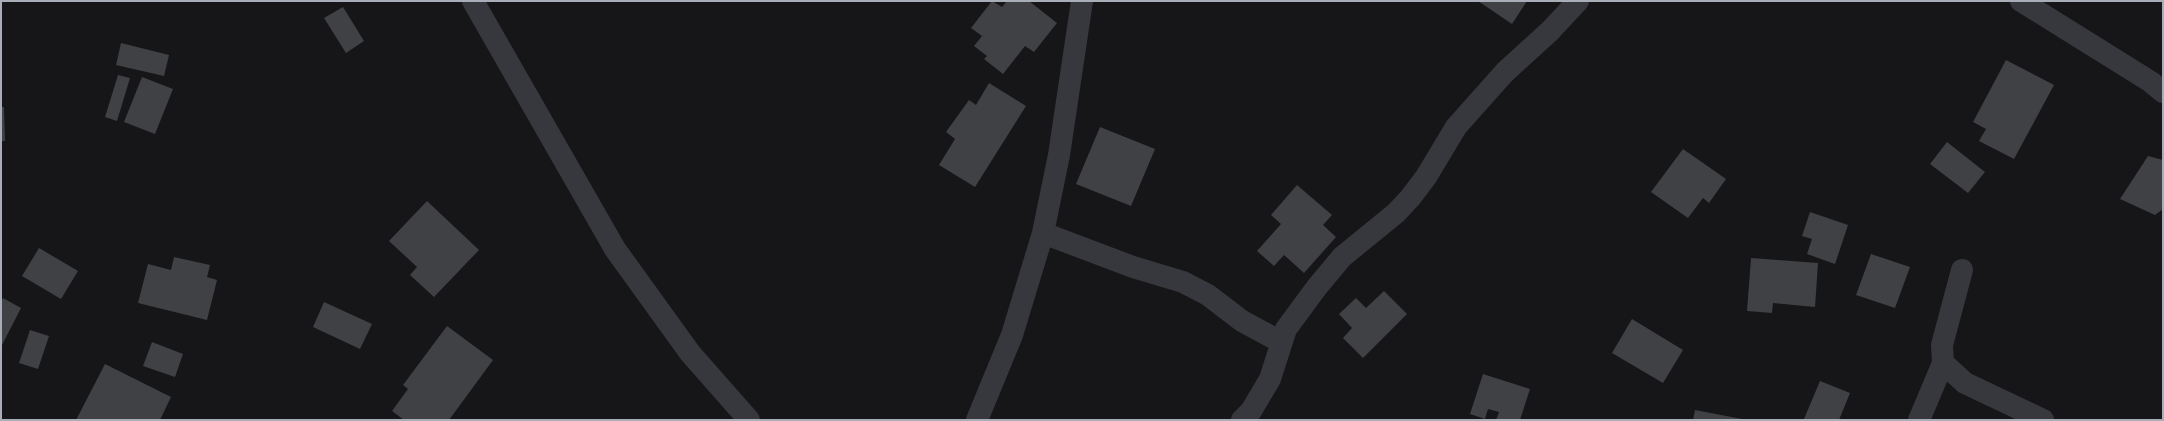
<!DOCTYPE html>
<html>
<head>
<meta charset="utf-8">
<style>
  body { margin:0 }
  #map { position:relative; width:2164px; height:421px; overflow:hidden; background:#161618; font-family:"Work Sans",sans-serif }
  canvas { display:block }
  .frame { position:absolute; inset:0; border:2px solid #a8adb8; pointer-events:none }
</style>
</head>
<body>
<div id="map">
<canvas width="2164" height="421"></canvas>
<div class="frame"></div>
</div>
<script>
const context = document.querySelector('canvas').getContext('2d');
context.lineJoin = 'round';
function fill(path, color) {
  context.fillStyle = color;
  context.fill(path, 'evenodd');
}
function stroke(path, color, width, dash) {
  context.strokeStyle = color;
  context.lineWidth = width;
  context.lineCap = dash ? 'butt' : 'round';
  context.setLineDash(dash || []);
  context.stroke(path);
}
fill(new Path2D(`
  M 992,1 L 1002,7 L 1007,1 L 1029,1 L 1057,23 L 1034,52 L 1025,46 L 1003,74 L 984,59 L 987,56 L 974,46 L 982,36 L 971,28 Z
  M 1478,1 L 1527,1 L 1512,24 Z
  M 343,7 L 364,41 L 346,53 L 324,18 Z
  M 121,43 L 169,55 L 164,76 L 116,65 Z
  M 2006,60 L 2054,85 L 2014,159 L 1979,141 L 1986,129 L 1973,122 Z
  M 118,75 L 130,78 L 117,121 L 105,117 Z
  M 142,77 L 173,89 L 155,134 L 124,122 Z
  M 989,83 L 1026,106 L 975,187 L 939,165 L 955,139 L 946,132 L 969,100 L 976,105 Z
  M 1,107 L 4,107 L 5,141 L 1,141 Z
  M 1100,127 L 1155,149 L 1131,206 L 1076,184 Z
  M 1947,142 L 1985,172 L 1968,193 L 1930,164 Z
  M 1683,149 L 1726,179 L 1709,203 L 1703,198 L 1688,218 L 1651,192 Z
  M 2148,156 L 2163,160 L 2163,209 L 2155,215 L 2120,199 Z
  M 1297,185 L 1332,215 L 1323,225 L 1336,237 L 1304,273 L 1284,255 L 1274,266 L 1257,251 L 1281,224 L 1271,215 Z
  M 427,201 L 479,250 L 434,297 L 410,275 L 417,267 L 389,241 Z
  M 1810,212 L 1848,225 L 1835,264 L 1807,254 L 1812,239 L 1802,236 Z
  M 39,248 L 78,271 L 61,299 L 22,276 Z
  M 1871,254 L 1910,267 L 1895,308 L 1856,295 Z
  M 174,257 L 210,265 L 207,277 L 217,280 L 207,320 L 138,303 L 148,264 L 171,270 Z
  M 1751,258 L 1818,263 L 1815,307 L 1773,303 L 1772,313 L 1747,311 Z
  M 1384,291 L 1407,314 L 1363,358 L 1343,338 L 1352,328 L 1339,314 L 1356,298 L 1366,308 Z
  M 3,298 L 21,308 L 1,347 L 1,302 Z
  M 324,302 L 372,324 L 360,349 L 313,327 Z
  M 1632,319 L 1683,350 L 1663,383 L 1612,353 Z
  M 447,326 L 493,360 L 449,420 L 404,420 L 392,411 L 408,389 L 403,385 Z
  M 30,330 L 49,336 L 38,369 L 19,363 Z
  M 152,342 L 183,354 L 175,377 L 143,366 Z
  M 105,364 L 171,397 L 160,420 L 76,420 Z
  M 1483,374 L 1530,389 L 1520,420 L 1496,420 L 1499,412 L 1488,409 L 1485,419 L 1470,414 Z
  M 1820,381 L 1850,393 L 1839,420 L 1804,419 Z
  M 1695,410 L 1742,419 L 1742,420 L 1693,420 Z`), '#404145');
stroke(new Path2D(`
  M 473,1 L 615,249 L 690,353 L 749,420
  M 2021,1 L 2151,82 L 2163,92
  M 1043,233 L 1133,267 L 1183,282 L 1208,295 L 1242,321 L 1281,342
  M 1962,270 L 1942,345 L 1943,363 L 1965,383 L 2043,420
  M 977,420 L 1012,335 L 1043,233 L 1059,155 L 1082,1
  M 1242,420 L 1251,411 L 1270,379 L 1286,329 L 1317,287 L 1342,257 L 1396,213 L 1410,198 L 1426,177 L 1456,127 L 1505,72 L 1550,31 L 1578,1
  M 1919,420 L 1943,363`), '#37383d', 22);
</script>
</body>
</html>
